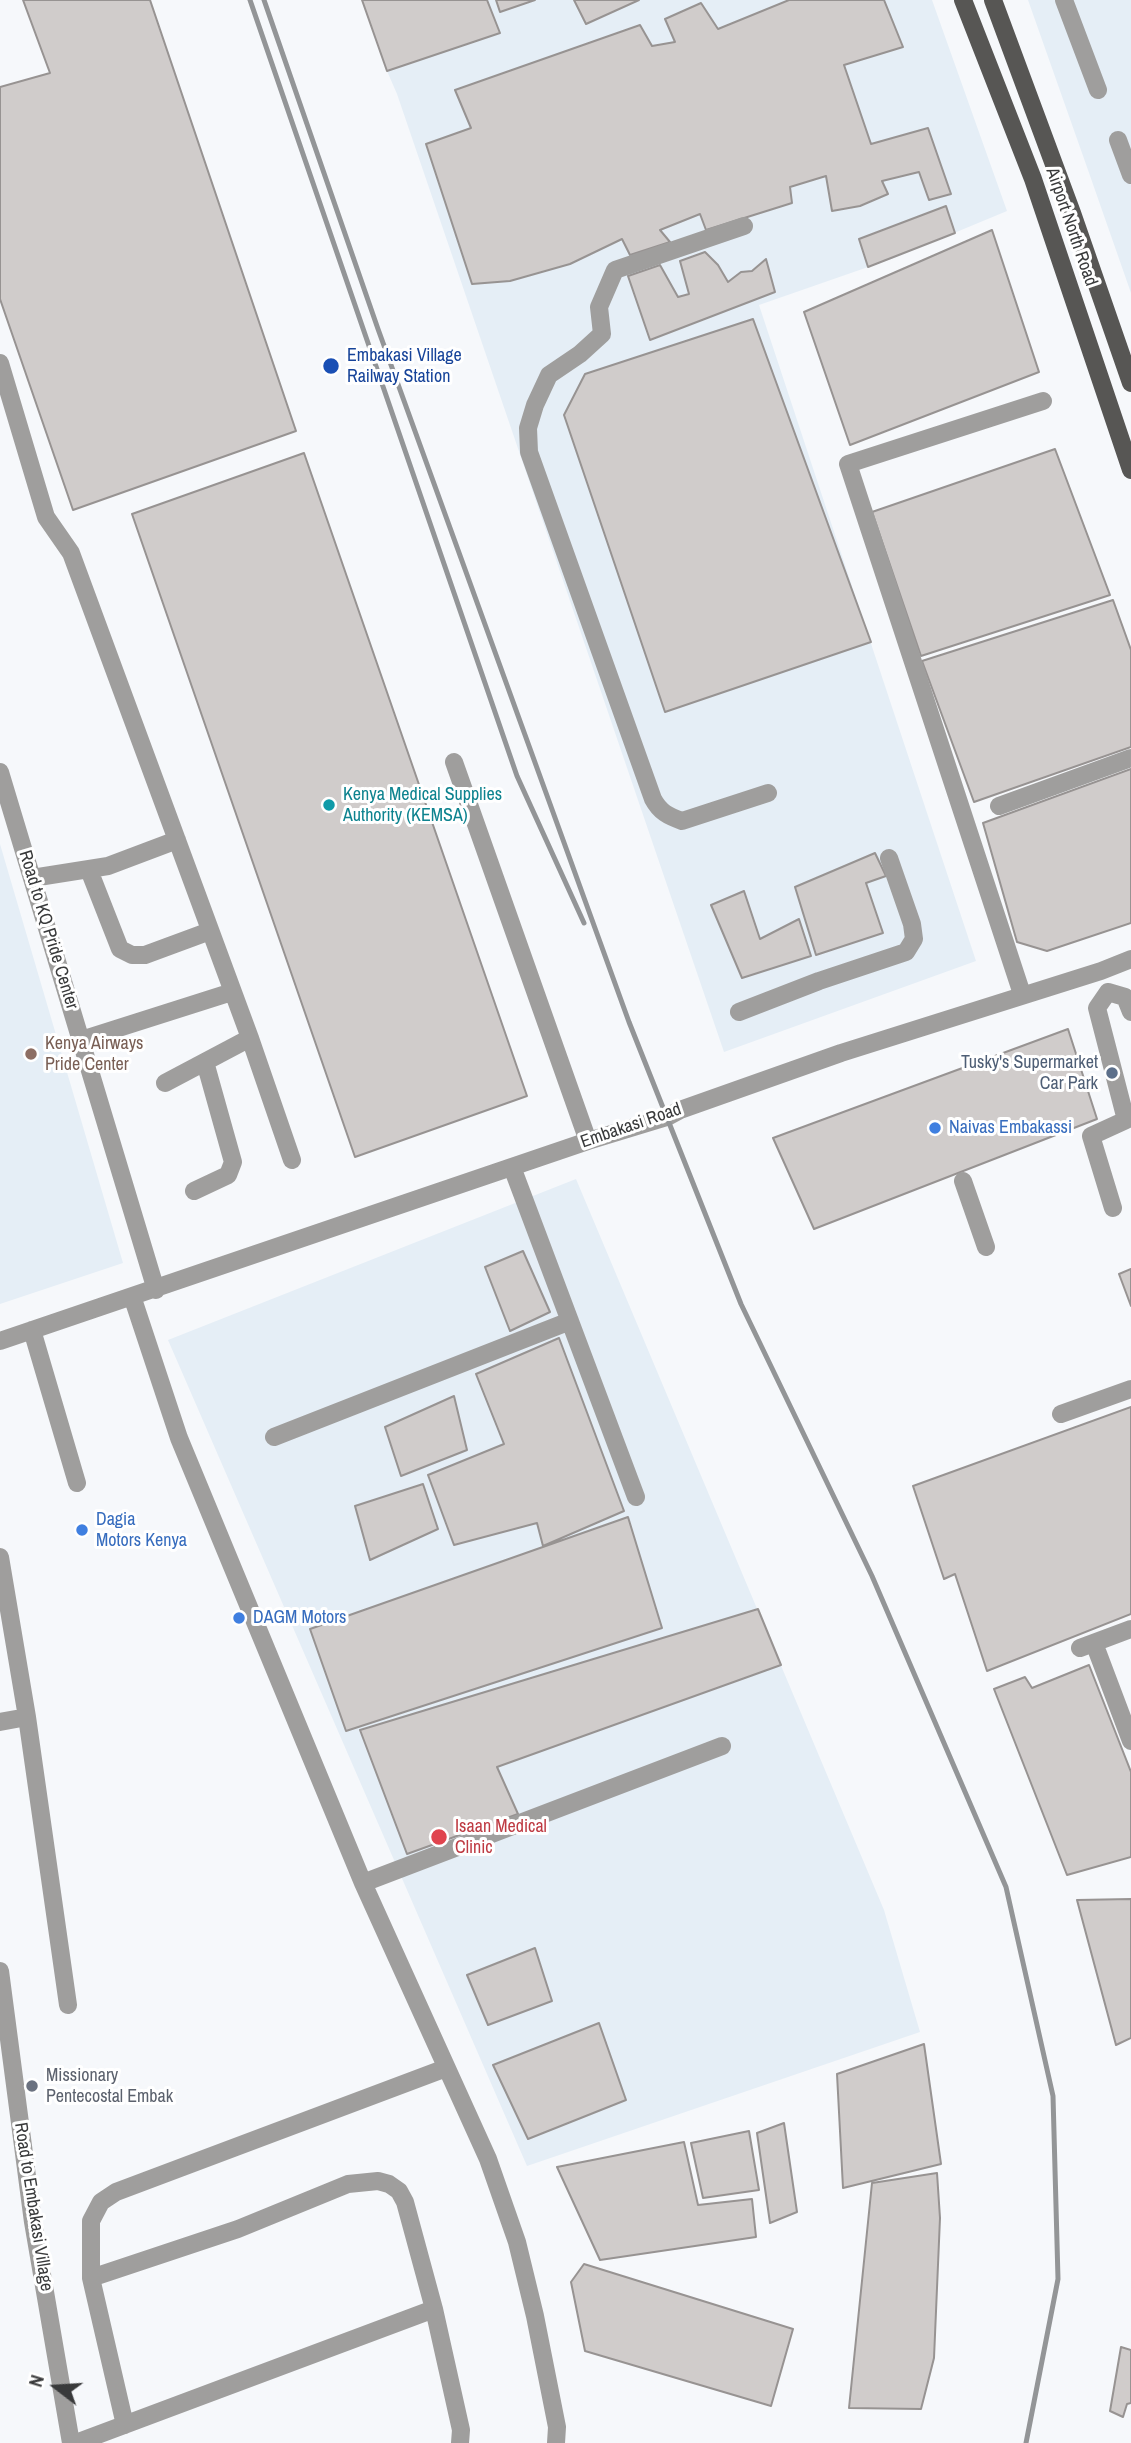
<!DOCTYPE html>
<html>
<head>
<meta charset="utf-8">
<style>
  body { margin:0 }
  #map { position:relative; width:1131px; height:2443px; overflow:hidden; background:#f6f8fb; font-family:"Archivo Narrow",sans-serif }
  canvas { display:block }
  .north { position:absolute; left:21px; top:2352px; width:70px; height:70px; -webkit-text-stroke:5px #fff; paint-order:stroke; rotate:287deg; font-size:19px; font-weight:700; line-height:28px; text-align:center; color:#393a3b }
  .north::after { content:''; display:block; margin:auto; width:24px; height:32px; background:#393a3b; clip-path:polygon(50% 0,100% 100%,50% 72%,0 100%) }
</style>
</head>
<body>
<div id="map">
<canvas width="1131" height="2443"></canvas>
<div class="north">N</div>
</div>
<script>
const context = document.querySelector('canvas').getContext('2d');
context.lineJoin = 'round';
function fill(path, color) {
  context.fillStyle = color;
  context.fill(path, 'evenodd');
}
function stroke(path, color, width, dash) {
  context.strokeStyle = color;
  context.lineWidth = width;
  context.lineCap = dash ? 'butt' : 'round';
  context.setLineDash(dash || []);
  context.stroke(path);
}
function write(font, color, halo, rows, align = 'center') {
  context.font = font + ' "Archivo Narrow",sans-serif';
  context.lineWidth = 6;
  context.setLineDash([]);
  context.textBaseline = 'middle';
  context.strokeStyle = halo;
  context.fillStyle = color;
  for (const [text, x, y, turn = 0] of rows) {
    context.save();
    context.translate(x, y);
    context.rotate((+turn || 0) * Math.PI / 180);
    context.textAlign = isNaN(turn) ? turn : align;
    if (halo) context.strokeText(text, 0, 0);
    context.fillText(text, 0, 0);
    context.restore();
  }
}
fill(new Path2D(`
  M 362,0 L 932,0 L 1007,211 L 894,258 L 759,305 L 976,961 L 724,1052 L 397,94 L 387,71 Z
  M 1028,0 L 1131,0 L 1131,293 L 1088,170 Z
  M 0,844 L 123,1263 L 0,1304 Z
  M 576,1179 L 884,1910 L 920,2032 L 527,2166 L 168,1340 Z`), '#e5eef6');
const building = new Path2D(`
  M 23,0 L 150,0 L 296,431 L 73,510 L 0,299 L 0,87 L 50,73 Z
  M 362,0 L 487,0 L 500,33 L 387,71 Z
  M 496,0 L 535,0 L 500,12 Z
  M 574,0 L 639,0 L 586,24 Z
  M 789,0 L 884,0 L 903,47 L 844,65 L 871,144 L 928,128 L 951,194 L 929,200 L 919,172 L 882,181 L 888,194 L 860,206 L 832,211 L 826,176 L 790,187 L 792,203 L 706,230 L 700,214 L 660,230 L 670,242 L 630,255 L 622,239 L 570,264 L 510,281 L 472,284 L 426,144 L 471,128 L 455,90 L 640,25 L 652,46 L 675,42 L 665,19 L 701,3 L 718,29 Z
  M 946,206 L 955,233 L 868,267 L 859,239 Z
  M 992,230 L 1039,372 L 850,445 L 804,312 Z
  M 705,252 L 718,265 L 728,282 L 741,272 L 752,271 L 766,259 L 775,292 L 650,340 L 628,276 L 660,265 L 678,297 L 689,294 L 680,261 Z
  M 753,319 L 871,642 L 665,712 L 564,415 L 585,374 Z
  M 1055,449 L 1110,595 L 921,656 L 872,512 Z
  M 304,453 L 527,1096 L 355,1157 L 132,514 Z
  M 1113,600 L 1131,650 L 1131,747 L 974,802 L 922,661 Z
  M 1131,769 L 1131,923 L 1047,951 L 1017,942 L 983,823 Z
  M 875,853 L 886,876 L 866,883 L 883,933 L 816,955 L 795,887 Z
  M 744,891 L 760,939 L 799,919 L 811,956 L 742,978 L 711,905 Z
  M 1068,1029 L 1097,1119 L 814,1229 L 773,1138 Z
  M 523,1251 L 550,1312 L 510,1331 L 485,1267 Z
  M 1131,1269 L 1131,1306 L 1119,1274 Z
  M 559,1338 L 624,1511 L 543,1546 L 537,1523 L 454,1545 L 428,1475 L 504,1444 L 476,1374 Z
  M 454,1396 L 467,1450 L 401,1476 L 385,1427 Z
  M 1131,1407 L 1131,1614 L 987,1671 L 955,1574 L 944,1579 L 913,1486 Z
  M 423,1484 L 438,1529 L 370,1560 L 355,1506 Z
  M 628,1517 L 662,1628 L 346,1731 L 310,1629 Z
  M 758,1609 L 781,1665 L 497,1767 L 518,1814 L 407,1854 L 360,1730 Z
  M 1089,1665 L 1131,1772 L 1131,1857 L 1067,1875 L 994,1689 L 1025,1677 L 1032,1688 Z
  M 1131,1899 L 1131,2038 L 1116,2045 L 1077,1900 Z
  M 535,1948 L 552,2001 L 488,2025 L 467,1975 Z
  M 599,2023 L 626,2100 L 528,2139 L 493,2065 Z
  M 924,2044 L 941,2164 L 843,2188 L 837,2074 Z
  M 784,2123 L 797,2212 L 770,2223 L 757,2133 Z
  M 749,2131 L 759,2190 L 703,2198 L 691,2143 Z
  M 684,2142 L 698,2205 L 752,2199 L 756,2237 L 600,2260 L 557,2167 Z
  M 937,2173 L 940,2218 L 934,2358 L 921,2409 L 849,2408 L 872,2183 Z
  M 584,2264 L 793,2329 L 771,2406 L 585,2351 L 571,2282 Z
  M 1121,2347 L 1131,2350 L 1131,2403 L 1127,2404 L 1123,2417 L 1110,2411 Z`);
fill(building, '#d0cccb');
stroke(building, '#979392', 2);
stroke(new Path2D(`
  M 1064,0 L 1098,90
  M 1118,140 L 1131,175
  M 744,226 L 615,270 L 599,307 L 602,334 L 580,354 L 549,375 L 535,405 L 528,428 L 529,452 L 653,799 C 660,812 668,816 682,821 L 768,793
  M 0,363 L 46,517 L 71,553 L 250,1038 L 292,1160
  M 454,762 L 588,1141
  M 0,772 L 156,1290
  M 999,806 L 1131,758
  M 91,875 L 120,949 L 132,955 L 145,955 L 210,931
  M 32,878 L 108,866 L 177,840
  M 1108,992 L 1097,1008 L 1126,1120 L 1131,1118
  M 1108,992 L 1125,997 L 1131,1012
  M 1022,994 L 848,464 L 1043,401
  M 739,1012 L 819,981 L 906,952 L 914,939 L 912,924 L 889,858
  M 81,1040 L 232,992
  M 165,1083 L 250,1038
  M 512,1167 L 636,1497
  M 963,1181 L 986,1247
  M 194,1191 L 228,1175 L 233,1162 L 205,1062
  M 1113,1208 L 1091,1136 L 1126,1120
  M 132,1296 L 179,1438 L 363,1883 L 488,2159 L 517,2242 L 535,2316 L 557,2427 L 556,2443
  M 32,1330 L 77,1483
  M 0,1341 L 588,1141 L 667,1117 L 680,1110 L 841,1053 L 1101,971 L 1131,959
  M 1061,1414 L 1131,1389
  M 274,1437 L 570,1321
  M 0,1557 L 27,1717 L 68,2005
  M 1094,1643 L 1131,1741
  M 1080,1648 L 1131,1629
  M 0,1722 L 27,1717
  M 363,1883 L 722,1746
  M 0,1971 L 33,2222 L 71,2443
  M 91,2278 L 238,2229 L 348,2184 L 378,2181 L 389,2184 L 399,2191 L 405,2202 L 434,2309 L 461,2430 L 460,2443
  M 125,2425 L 91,2278 L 91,2221 L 101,2202 L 116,2192 L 446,2068
  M 76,2443 L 434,2309`), '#9f9e9d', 18);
stroke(new Path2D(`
  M 963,0 L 1033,179 L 1131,470
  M 993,0 L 1072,213 L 1131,383`), '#575654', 18);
stroke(new Path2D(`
  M 250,0 L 517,776 L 584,923
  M 264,0 L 378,329 L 629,1022 L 741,1304 L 872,1576 L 1006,1887 L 1053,2096 L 1058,2279 L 1026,2443`), '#939597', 5);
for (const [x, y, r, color] of [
  [331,366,9,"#1a4fb4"],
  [329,805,7,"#0f9aa8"],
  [31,1054,7,"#8d6e63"],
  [1112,1073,7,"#5c6f8a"],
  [935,1128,7,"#3f7fe0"],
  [82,1530,7,"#3f7fe0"],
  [239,1618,7,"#3f7fe0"],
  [439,1837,9,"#e0444e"],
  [32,2086,7,"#6b7280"]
]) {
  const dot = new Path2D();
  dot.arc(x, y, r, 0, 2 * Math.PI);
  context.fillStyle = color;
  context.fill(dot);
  stroke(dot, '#fff', 2.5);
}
write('18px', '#393a3b', '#fff', [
  ["Airport North Road",1071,227,71],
  ["Road to KQ Pride Center",48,930,73],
  ["Embakasi Road",631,1126,-19],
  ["Road to Embakasi Village",33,2207,81]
]);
write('18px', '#164399', '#fff', [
  ["Embakasi Village",347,356],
  ["Railway Station",347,377]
], 'left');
write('18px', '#0d838f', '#fff', [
  ["Kenya Medical Supplies",343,795],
  ["Authority (KEMSA)",343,816]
], 'left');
write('18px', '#785e54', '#fff', [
  ["Kenya Airways",45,1044],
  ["Pride Center",45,1065]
], 'left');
write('18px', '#4e5e75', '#fff', [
  ["Tusky's Supermarket",1098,1063],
  ["Car Park",1098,1084]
], 'right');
write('18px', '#366cbe', '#fff', [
  ["Naivas Embakassi",949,1128],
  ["Dagia",96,1520],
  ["Motors Kenya",96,1541],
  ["DAGM Motors",253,1618]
], 'left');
write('18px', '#be3a42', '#fff', [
  ["Isaan Medical",455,1827],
  ["Clinic",455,1848]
], 'left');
write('18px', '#5b616d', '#fff', [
  ["Missionary",46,2076],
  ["Pentecostal Embak",46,2097]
], 'left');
</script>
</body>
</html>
